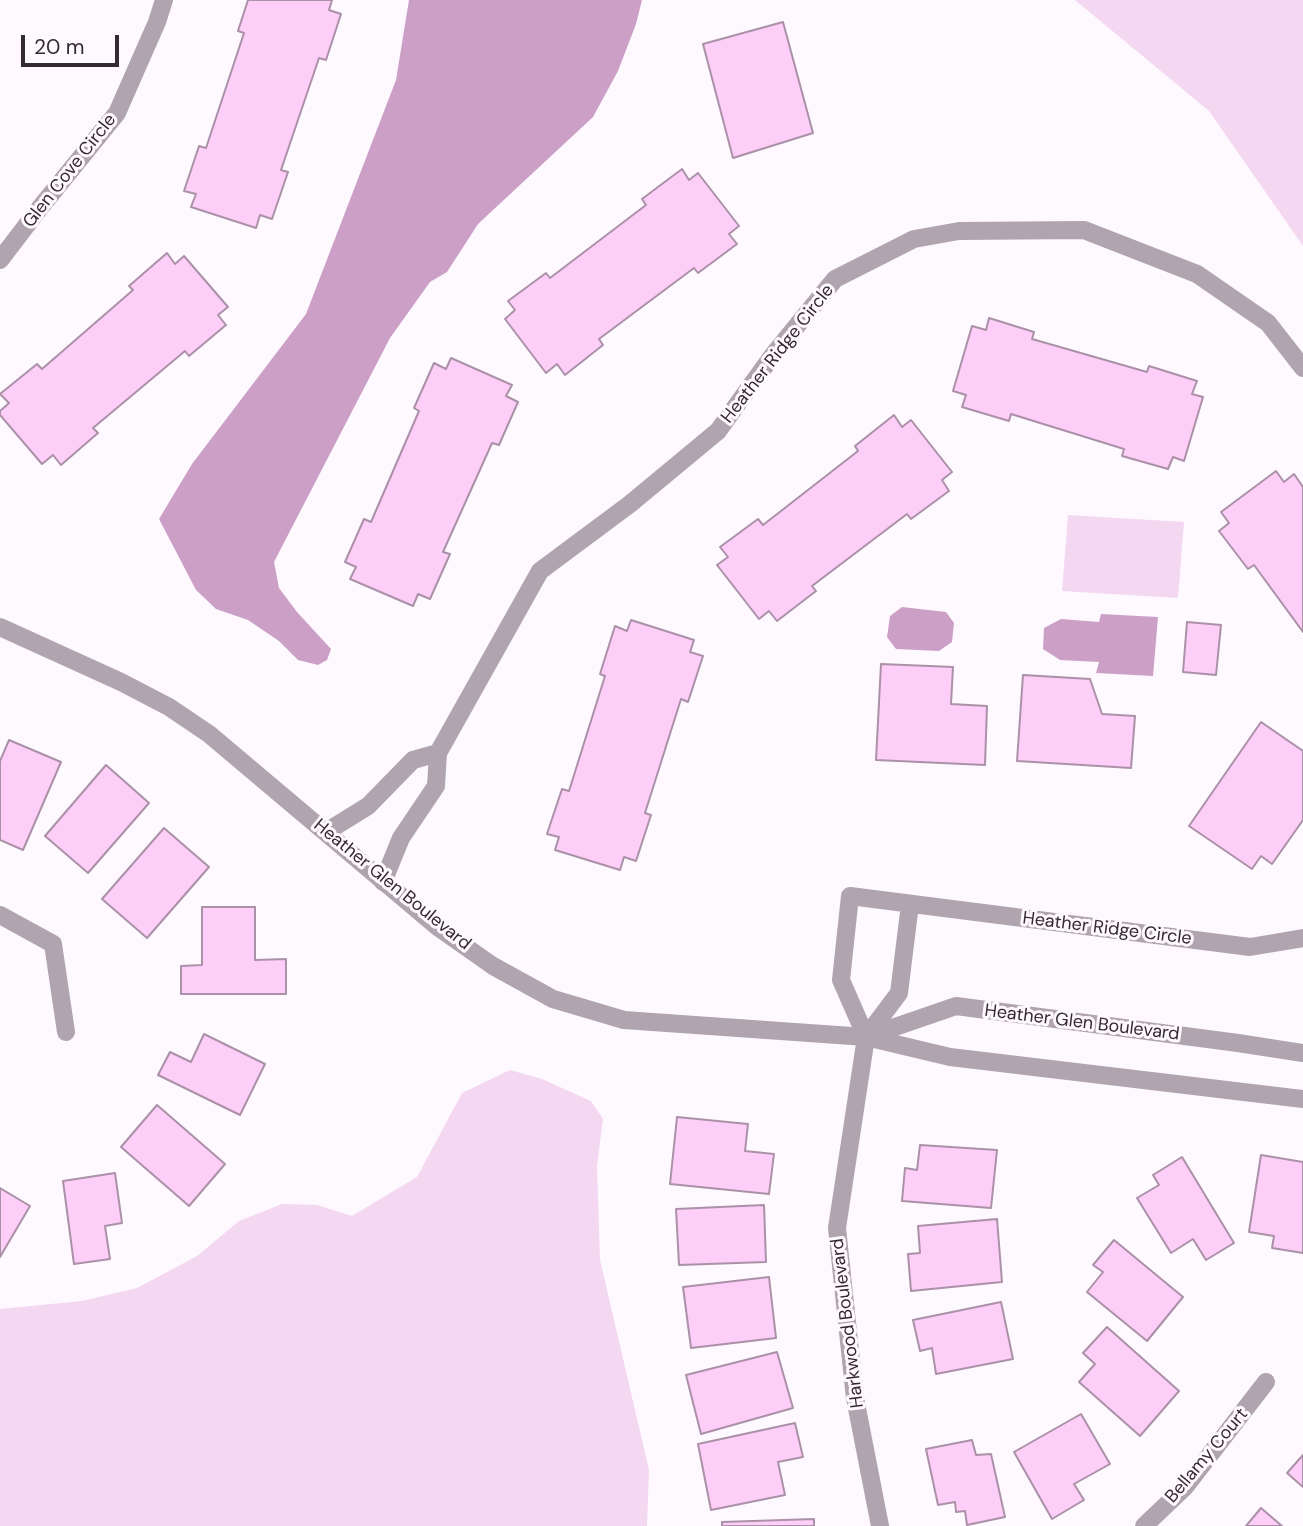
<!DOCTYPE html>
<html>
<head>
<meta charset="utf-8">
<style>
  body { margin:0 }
  #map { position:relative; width:1303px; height:1526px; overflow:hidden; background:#fef9fe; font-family:"DM Sans",sans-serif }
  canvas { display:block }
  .scale { position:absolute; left:21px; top:35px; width:98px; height:32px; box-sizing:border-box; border:4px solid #342a33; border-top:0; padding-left:9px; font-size:21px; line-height:24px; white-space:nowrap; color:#342a33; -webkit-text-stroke:5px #fef9fe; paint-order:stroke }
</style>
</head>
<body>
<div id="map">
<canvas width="1303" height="1526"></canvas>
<div class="scale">20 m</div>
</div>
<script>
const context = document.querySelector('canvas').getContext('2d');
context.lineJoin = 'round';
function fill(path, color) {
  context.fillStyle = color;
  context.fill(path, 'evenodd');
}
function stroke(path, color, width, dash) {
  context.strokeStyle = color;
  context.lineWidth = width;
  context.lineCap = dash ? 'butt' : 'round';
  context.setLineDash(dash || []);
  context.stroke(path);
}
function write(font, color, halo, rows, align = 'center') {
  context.font = font + ' "DM Sans",sans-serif';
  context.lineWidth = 6;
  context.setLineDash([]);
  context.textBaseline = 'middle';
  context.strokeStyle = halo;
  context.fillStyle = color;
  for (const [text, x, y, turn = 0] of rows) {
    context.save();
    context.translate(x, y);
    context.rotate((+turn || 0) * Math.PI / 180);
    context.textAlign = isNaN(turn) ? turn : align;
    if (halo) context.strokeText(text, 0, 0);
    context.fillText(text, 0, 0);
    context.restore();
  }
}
fill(new Path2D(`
  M 1075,0 L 1303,0 L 1303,246 L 1209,111 Z
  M 1068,515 L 1184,522 L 1178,598 L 1062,591 Z
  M 510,1070 L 542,1079 L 591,1101 L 603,1119 L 597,1166 L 600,1260 L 649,1470 L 647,1526 L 0,1526 L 0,1309 L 82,1301 L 137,1288 L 197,1256 L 239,1221 L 282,1204 L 317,1205 L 352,1216 L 417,1177 L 462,1093 Z`), '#f4d7f1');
fill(new Path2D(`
  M 409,0 L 642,0 L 636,24 L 618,71 L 593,117 L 478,224 L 447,272 L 430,282 L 390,338 L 274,562 L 279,588 L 297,612 L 331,649 L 327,660 L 318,665 L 298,660 L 279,641 L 248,620 L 216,609 L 196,590 L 159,519 L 192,464 L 306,314 L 396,80 Z
  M 902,607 L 946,612 L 954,623 L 952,642 L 939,651 L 896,649 L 887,637 L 890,616 Z
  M 1101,614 L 1158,617 L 1153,676 L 1096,673 L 1099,662 L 1060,660 L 1043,649 L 1044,628 L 1061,619 L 1099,622 Z`), '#cc9fc7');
const building = new Path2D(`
  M 248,0 L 332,0 L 329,10 L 341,14 L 326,60 L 319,58 L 281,170 L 288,172 L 272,219 L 260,215 L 256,228 L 191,207 L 196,194 L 184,191 L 199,146 L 206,148 L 244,33 L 238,31 Z
  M 783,22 L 813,133 L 733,158 L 703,44 Z
  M 682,169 L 689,180 L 698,173 L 739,226 L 729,234 L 737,244 L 698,273 L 694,268 L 599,339 L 603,345 L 565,375 L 557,364 L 546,373 L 505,319 L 515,310 L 508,301 L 546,273 L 550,278 L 646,205 L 642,199 Z
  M 167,253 L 175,264 L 184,256 L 228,307 L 218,315 L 226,325 L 189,356 L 185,351 L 93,428 L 98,433 L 61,465 L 53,455 L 42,464 L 0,415 L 0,411 L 9,403 L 0,394 L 37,364 L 42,369 L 133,290 L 129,286 Z
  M 989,318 L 1034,332 L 1032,339 L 1147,372 L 1149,366 L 1197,381 L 1192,394 L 1203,397 L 1184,461 L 1173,457 L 1168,469 L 1122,456 L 1124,449 L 1011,414 L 1009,421 L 962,407 L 966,395 L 953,391 L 972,326 L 986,330 Z
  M 451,358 L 512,385 L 506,396 L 518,402 L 499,445 L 492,443 L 443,552 L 450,554 L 430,599 L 418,594 L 413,606 L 350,579 L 356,567 L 345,562 L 364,519 L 371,522 L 419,411 L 414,408 L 434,363 L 446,369 Z
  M 894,415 L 902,427 L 911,420 L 952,472 L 942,480 L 949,491 L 911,519 L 907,514 L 812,586 L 816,591 L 777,621 L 769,611 L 759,619 L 717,565 L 728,557 L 720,547 L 758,519 L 763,525 L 858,451 L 855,446 Z
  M 1276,471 L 1284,482 L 1294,474 L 1303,487 L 1303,632 L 1254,565 L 1248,569 L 1219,531 L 1229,523 L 1221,512 Z
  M 631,620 L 694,640 L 690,652 L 703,656 L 688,702 L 681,699 L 645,813 L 651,815 L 636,861 L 624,857 L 620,870 L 555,850 L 559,837 L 547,834 L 562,789 L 569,791 L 605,676 L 600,674 L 615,626 L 627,631 Z
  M 1187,622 L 1221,625 L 1216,675 L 1183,672 Z
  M 881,664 L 953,667 L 951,704 L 987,706 L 985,765 L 876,760 Z
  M 1023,675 L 1090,679 L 1102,714 L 1135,716 L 1131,768 L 1017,761 Z
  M 1261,722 L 1303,751 L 1303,820 L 1272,864 L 1261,856 L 1252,869 L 1189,826 Z
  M 9,740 L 61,762 L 23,850 L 0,840 L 0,761 Z
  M 106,765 L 149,803 L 88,873 L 45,836 Z
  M 164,828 L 209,867 L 147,938 L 102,899 Z
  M 202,907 L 255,907 L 255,960 L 286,959 L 286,994 L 181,994 L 181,966 L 202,965 Z
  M 204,1034 L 265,1064 L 240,1115 L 158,1075 L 170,1052 L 191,1062 Z
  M 157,1105 L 225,1164 L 189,1206 L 121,1147 Z
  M 677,1117 L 748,1124 L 745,1151 L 774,1154 L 769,1194 L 670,1184 Z
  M 920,1145 L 997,1150 L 991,1208 L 902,1201 L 905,1168 L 917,1170 Z
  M 1261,1155 L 1303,1162 L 1303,1253 L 1272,1248 L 1274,1236 L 1249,1232 Z
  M 1182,1157 L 1234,1243 L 1206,1260 L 1193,1239 L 1171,1253 L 1137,1198 L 1159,1185 L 1153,1175 Z
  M 115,1173 L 122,1223 L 105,1226 L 110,1259 L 74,1264 L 63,1181 Z
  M 0,1188 L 30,1206 L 0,1257 Z
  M 764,1205 L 766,1262 L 679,1265 L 676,1209 Z
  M 997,1219 L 1002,1282 L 911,1291 L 908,1254 L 920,1253 L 918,1226 Z
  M 1114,1240 L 1183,1297 L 1147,1341 L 1087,1292 L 1103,1272 L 1093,1265 Z
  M 769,1277 L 776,1338 L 691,1348 L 683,1287 Z
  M 1001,1302 L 1013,1359 L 936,1374 L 932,1348 L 920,1351 L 913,1320 Z
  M 1107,1327 L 1179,1391 L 1140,1436 L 1079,1382 L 1095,1364 L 1083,1353 Z
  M 777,1352 L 793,1408 L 701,1434 L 686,1375 Z
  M 1081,1414 L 1110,1464 L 1074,1484 L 1084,1500 L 1052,1519 L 1014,1452 Z
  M 795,1423 L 803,1457 L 778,1462 L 785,1495 L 711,1510 L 698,1444 Z
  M 972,1440 L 976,1455 L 991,1454 L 1005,1517 L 967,1525 L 965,1511 L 956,1512 L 955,1502 L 938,1505 L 926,1449 Z
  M 1303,1455 L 1303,1487 L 1287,1473 Z
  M 1261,1508 L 1282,1526 L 1246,1526 Z
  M 814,1519 L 814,1526 L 722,1526 L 722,1522 Z`);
fill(building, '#fdcef8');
stroke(building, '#ab91a8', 2);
stroke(new Path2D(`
  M 0,260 L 39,209 L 117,113 L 157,22 L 164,0
  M 326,832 L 368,806 L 413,760 L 438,753
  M 383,882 L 401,838 L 436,786 L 438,753 L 540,571 L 630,504 L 718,431 L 773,355 L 835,279 L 914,239 L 959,231 L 1084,230 L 1197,274 L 1268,323 L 1303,368
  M 910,904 L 899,993 L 866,1037 L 841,980 L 850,896 L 1250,947 L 1303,938`), '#b0a4ae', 18);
stroke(new Path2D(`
  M 0,627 L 121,682 L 169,707 L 209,734 L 439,928 L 493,966 L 553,999 L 624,1020 L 866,1037 L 950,1057 L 1303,1099
  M 0,915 L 53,944 L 66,1032
  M 866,1037 L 837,1228 L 855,1398 L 880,1526
  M 866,1037 L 956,1006 L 1238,1043 L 1303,1053
  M 1144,1526 L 1185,1487 L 1266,1382`), '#b0a4ae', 18);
write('18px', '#342a33', '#fef9fe', [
  ["Glen Cove Circle",70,171,-52],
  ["Heather Ridge Circle",778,354,-52],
  ["Heather Glen Boulevard",392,885,39],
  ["Heather Ridge Circle",1107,929,7],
  ["Heather Glen Boulevard",1082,1023,7],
  ["Harkwood Boulevard",848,1323,-97],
  ["Bellamy Court",1207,1456,-50]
]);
</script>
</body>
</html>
